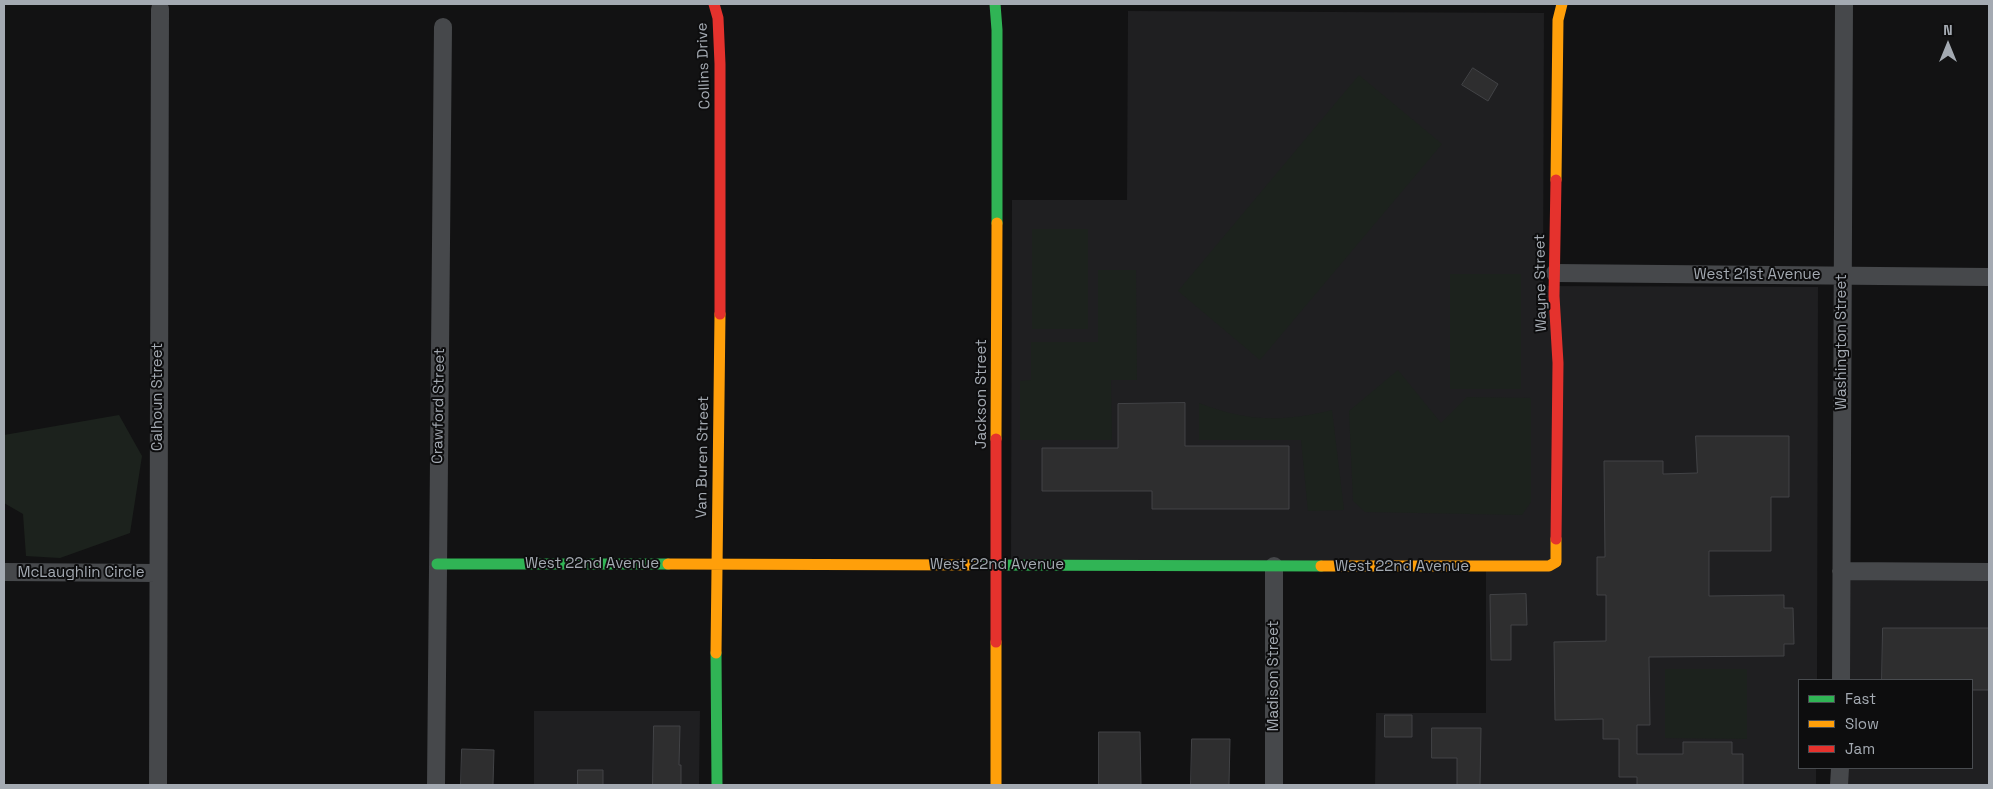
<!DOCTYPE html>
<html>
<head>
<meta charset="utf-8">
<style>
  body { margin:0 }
  #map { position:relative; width:1993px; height:789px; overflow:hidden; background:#121213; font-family:"Space Grotesk",sans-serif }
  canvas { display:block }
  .frame { position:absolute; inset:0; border:5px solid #a4aab2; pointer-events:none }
  .legend { position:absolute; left:1798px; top:679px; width:175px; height:90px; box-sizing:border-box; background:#0d0d0e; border:1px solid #494c50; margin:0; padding:6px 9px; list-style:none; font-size:15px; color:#a4aab2 }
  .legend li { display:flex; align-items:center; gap:10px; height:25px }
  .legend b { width:25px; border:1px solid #494c50 }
  .north { position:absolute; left:1923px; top:20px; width:50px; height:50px; -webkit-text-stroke:4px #0d0d0e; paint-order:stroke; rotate:0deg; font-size:14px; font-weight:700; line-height:20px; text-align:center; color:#a4aab2 }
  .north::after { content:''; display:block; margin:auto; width:18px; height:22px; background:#a4aab2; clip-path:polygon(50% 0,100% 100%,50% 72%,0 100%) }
</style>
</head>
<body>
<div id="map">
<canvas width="1993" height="789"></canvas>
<div class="frame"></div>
<ul class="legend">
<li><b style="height:6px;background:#30b455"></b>Fast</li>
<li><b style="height:6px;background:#ff9f0a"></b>Slow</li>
<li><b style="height:6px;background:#e5322d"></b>Jam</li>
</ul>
<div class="north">N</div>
</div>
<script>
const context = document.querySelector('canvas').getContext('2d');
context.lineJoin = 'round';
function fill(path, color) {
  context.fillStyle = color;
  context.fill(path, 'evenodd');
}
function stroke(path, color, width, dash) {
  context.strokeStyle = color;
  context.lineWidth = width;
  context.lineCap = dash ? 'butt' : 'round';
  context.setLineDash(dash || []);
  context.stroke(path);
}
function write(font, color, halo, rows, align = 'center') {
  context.font = font + ' "Space Grotesk",sans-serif';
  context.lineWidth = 4;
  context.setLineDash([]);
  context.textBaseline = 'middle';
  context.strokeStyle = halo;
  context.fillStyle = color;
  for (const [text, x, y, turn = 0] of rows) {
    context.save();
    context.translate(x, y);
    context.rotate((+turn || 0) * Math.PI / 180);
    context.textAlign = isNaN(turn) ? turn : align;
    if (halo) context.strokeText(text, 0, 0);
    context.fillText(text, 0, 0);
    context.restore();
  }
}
fill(new Path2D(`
  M 1128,11 L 1544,13 L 1543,286 L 1818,287 L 1817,680 L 1799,680 L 1799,768 L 1816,768 L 1816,785 L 1375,785 L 1376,713 L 1486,713 L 1486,567 L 1011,564 L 1012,200 L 1127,200 Z
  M 1841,571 L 1989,572 L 1989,785 L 1839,785 L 1839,768 L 1972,768 L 1972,680 L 1840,680 Z
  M 534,711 L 700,711 L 699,785 L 534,785 Z`), '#1f1f21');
fill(new Path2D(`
  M 1359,75 L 1442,144 L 1260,360 L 1178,291 Z
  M 1032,229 L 1088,229 L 1088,329 L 1032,329 Z
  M 1098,270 L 1136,270 L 1137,380 L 1111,380 L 1112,440 L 1020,440 L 1020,381 L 1031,380 L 1031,342 L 1098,342 Z
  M 1450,274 L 1521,274 L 1521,389 L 1450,389 Z
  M 1398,370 L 1441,423 L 1467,397 L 1531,398 L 1531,502 L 1522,515 L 1365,512 L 1353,501 L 1349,411 Z
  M 1199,403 C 1247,422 1283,422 1332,410 L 1344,510 L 1308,511 L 1301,440 L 1199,440 Z
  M 119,415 L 142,456 L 130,533 L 60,558 L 26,556 L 23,514 L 4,503 L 4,435 Z
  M 1665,669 L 1747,669 L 1747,739 L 1665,738 Z`), '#1c221d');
const building = new Path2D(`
  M 1473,68 L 1498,84 L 1488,101 L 1462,85 Z
  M 1185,403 L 1185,446 L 1289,446 L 1289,509 L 1152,509 L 1152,491 L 1042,491 L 1042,448 L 1118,448 L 1118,404 Z
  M 1696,436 L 1789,436 L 1789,497 L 1771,497 L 1771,551 L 1709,551 L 1709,596 L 1784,595 L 1784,608 L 1793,608 L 1794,644 L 1784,644 L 1784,656 L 1649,657 L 1650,725 L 1637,725 L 1637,754 L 1683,754 L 1683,742 L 1732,742 L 1732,754 L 1743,754 L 1743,785 L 1637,785 L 1637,777 L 1619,777 L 1619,739 L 1603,739 L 1603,719 L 1555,720 L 1554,642 L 1606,641 L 1606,595 L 1597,595 L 1597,557 L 1605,557 L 1604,461 L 1663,461 L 1663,474 L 1697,473 Z
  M 1526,594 L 1527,625 L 1511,625 L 1511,660 L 1491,660 L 1490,595 Z
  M 1883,628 L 1989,628 L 1989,690 L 1972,690 L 1972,680 L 1882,680 Z
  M 1385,715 L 1412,715 L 1412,737 L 1385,737 Z
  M 654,726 L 680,726 L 679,765 L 681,765 L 681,785 L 653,785 Z
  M 1432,728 L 1481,728 L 1480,785 L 1457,785 L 1457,758 L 1432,758 Z
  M 1099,732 L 1140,732 L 1141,785 L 1099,785 Z
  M 1192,739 L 1230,739 L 1229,785 L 1191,785 Z
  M 462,749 L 494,750 L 493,785 L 461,785 Z
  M 578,770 L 603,770 L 603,785 L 578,785 Z`);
fill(building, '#2e2e2f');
stroke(building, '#424346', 1);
stroke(new Path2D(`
  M 1555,273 L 1989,277
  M 1841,571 L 1989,572
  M 4,572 L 158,573
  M 1841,680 L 1844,4
  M 158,785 L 160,9
  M 436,785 L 443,27
  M 1274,785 L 1274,566
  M 1839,785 L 1840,768`), '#46484b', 18);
stroke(new Path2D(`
  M 995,4 L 997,30 L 997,223
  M 437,564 L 668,564
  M 973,565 L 1321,566
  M 716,653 L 717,785`), '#30b455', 11);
stroke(new Path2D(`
  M 1556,180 L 1558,20 L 1562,4
  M 996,439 L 997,223
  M 668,564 L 973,565
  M 1321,566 L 1549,566 L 1556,562 L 1556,539
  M 716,653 L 720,314
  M 996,785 L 996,642`), '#ff9f0a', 11);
stroke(new Path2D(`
  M 714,4 L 718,18 L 720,64 L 720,314
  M 1556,180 L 1554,296 L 1558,363 L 1556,539
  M 996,642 L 996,439`), '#e5322d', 11);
write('15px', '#a4aab2', '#0d0d0e', [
  ["Collins Drive",704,66,-92],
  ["West 21st Avenue",1757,275],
  ["Wayne Street",1541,283,-91],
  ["Washington Street",1842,342,-90],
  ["Jackson Street",982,394,-90],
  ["Calhoun Street",158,397,-90],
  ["Crawford Street",439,406,-89],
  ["Van Buren Street",703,457,-89],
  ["West 22nd Avenue",592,564],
  ["West 22nd Avenue",997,565],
  ["West 22nd Avenue",1402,567],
  ["McLaughlin Circle",81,573],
  ["Madison Street",1274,676,-90]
]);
</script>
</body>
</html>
